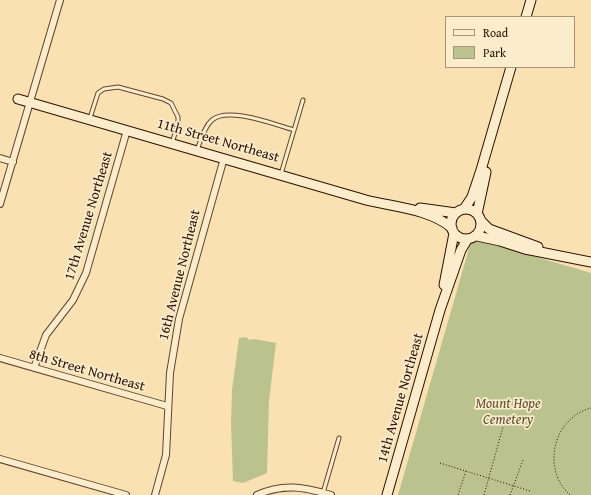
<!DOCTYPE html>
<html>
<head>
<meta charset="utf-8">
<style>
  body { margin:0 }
  #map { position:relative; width:591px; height:495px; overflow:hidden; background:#f9e1b1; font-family:"Gentium Book Plus",serif }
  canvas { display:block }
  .legend { position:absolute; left:445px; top:16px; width:130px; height:52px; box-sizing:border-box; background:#fbeccc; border:1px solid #a9947a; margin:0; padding:5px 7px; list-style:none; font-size:12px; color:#2d0f00 }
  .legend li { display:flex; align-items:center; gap:8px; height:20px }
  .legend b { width:20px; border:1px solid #a9947a }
</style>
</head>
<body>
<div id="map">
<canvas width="591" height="495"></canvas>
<ul class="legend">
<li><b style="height:5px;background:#fbeccc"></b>Road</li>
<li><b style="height:11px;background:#bac38e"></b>Park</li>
</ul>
</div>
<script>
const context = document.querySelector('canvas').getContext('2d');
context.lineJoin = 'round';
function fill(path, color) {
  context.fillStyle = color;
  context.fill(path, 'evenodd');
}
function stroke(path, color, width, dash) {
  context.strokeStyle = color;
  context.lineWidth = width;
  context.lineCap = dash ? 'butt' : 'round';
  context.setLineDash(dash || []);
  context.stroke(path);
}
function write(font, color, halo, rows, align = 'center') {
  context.font = font + ' "Gentium Book Plus",serif';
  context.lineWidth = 3.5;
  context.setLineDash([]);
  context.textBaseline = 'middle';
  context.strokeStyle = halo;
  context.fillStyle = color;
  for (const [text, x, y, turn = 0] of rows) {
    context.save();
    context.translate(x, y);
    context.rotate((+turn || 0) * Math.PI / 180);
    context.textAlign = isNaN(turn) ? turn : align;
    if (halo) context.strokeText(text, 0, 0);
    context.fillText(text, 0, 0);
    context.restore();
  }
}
fill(new Path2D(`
  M 472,238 L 591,273 L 591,495 L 398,495 Z
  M 246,337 L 249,340 L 254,339 L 276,343 L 269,401 L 267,473 L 243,483 L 233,481 L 231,423 L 232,390 L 239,338 Z`), '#bac38e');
const lane = new Path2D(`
  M 90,118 L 98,93 L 104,89 L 118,87 L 163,99 L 171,103 L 178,117 L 178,124 L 172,143
  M 197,150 C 201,140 204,127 212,120 C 228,106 276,125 294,130
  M 281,174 L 303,100
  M 323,493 L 339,438`);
const street = new Path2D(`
  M 0,158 L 13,162
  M 0,204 L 60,0
  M 0,358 L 167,406
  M 34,368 L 46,335 L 73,300 L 86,273 L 127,130
  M 0,459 L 126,495
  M 155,495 L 166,455 L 170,373 L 179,319 L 224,158
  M 257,495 C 283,483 304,487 331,495`);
const secondary = new Path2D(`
  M 526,17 L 531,0
  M 18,99 L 366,200 C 394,207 430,209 452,228
  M 420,208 L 456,213
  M451 224a15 15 0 1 1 30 0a15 15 0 1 1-30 0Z
  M 464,209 L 472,197 L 481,170 L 511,67
  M 477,214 L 486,172
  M 482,222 L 489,229 L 538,247
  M 477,236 L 500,241 L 525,249 L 591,262
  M 444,285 L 454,233
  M 387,495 L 440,310 L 461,250 L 467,240`);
stroke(lane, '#60442c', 5);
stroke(street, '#60442c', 8);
stroke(secondary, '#2d0f00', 11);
stroke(new Path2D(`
  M 440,463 L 530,491
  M 458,495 L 466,471
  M 484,495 L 503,427
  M 510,495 L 523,460
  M 570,495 C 541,469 553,418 591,408`), '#2d0f00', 1, [1, 2]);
stroke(lane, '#fbeccc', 3);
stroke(street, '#fbeccc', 6);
stroke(secondary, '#fbeccc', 9);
write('14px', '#2d0f00', '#fbeccc', [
  ["11th Street Northeast",218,141,16],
  ["17th Avenue Northeast",89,216,-73],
  ["16th Avenue Northeast",180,275,-76],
  ["8th Street Northeast",87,371,16],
  ["14th Avenue Northeast",401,398,-74]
]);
write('italic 14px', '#5e4e32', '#fbeccc', [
  ["Mount Hope",508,404],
  ["Cemetery",508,420]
]);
</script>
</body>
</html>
